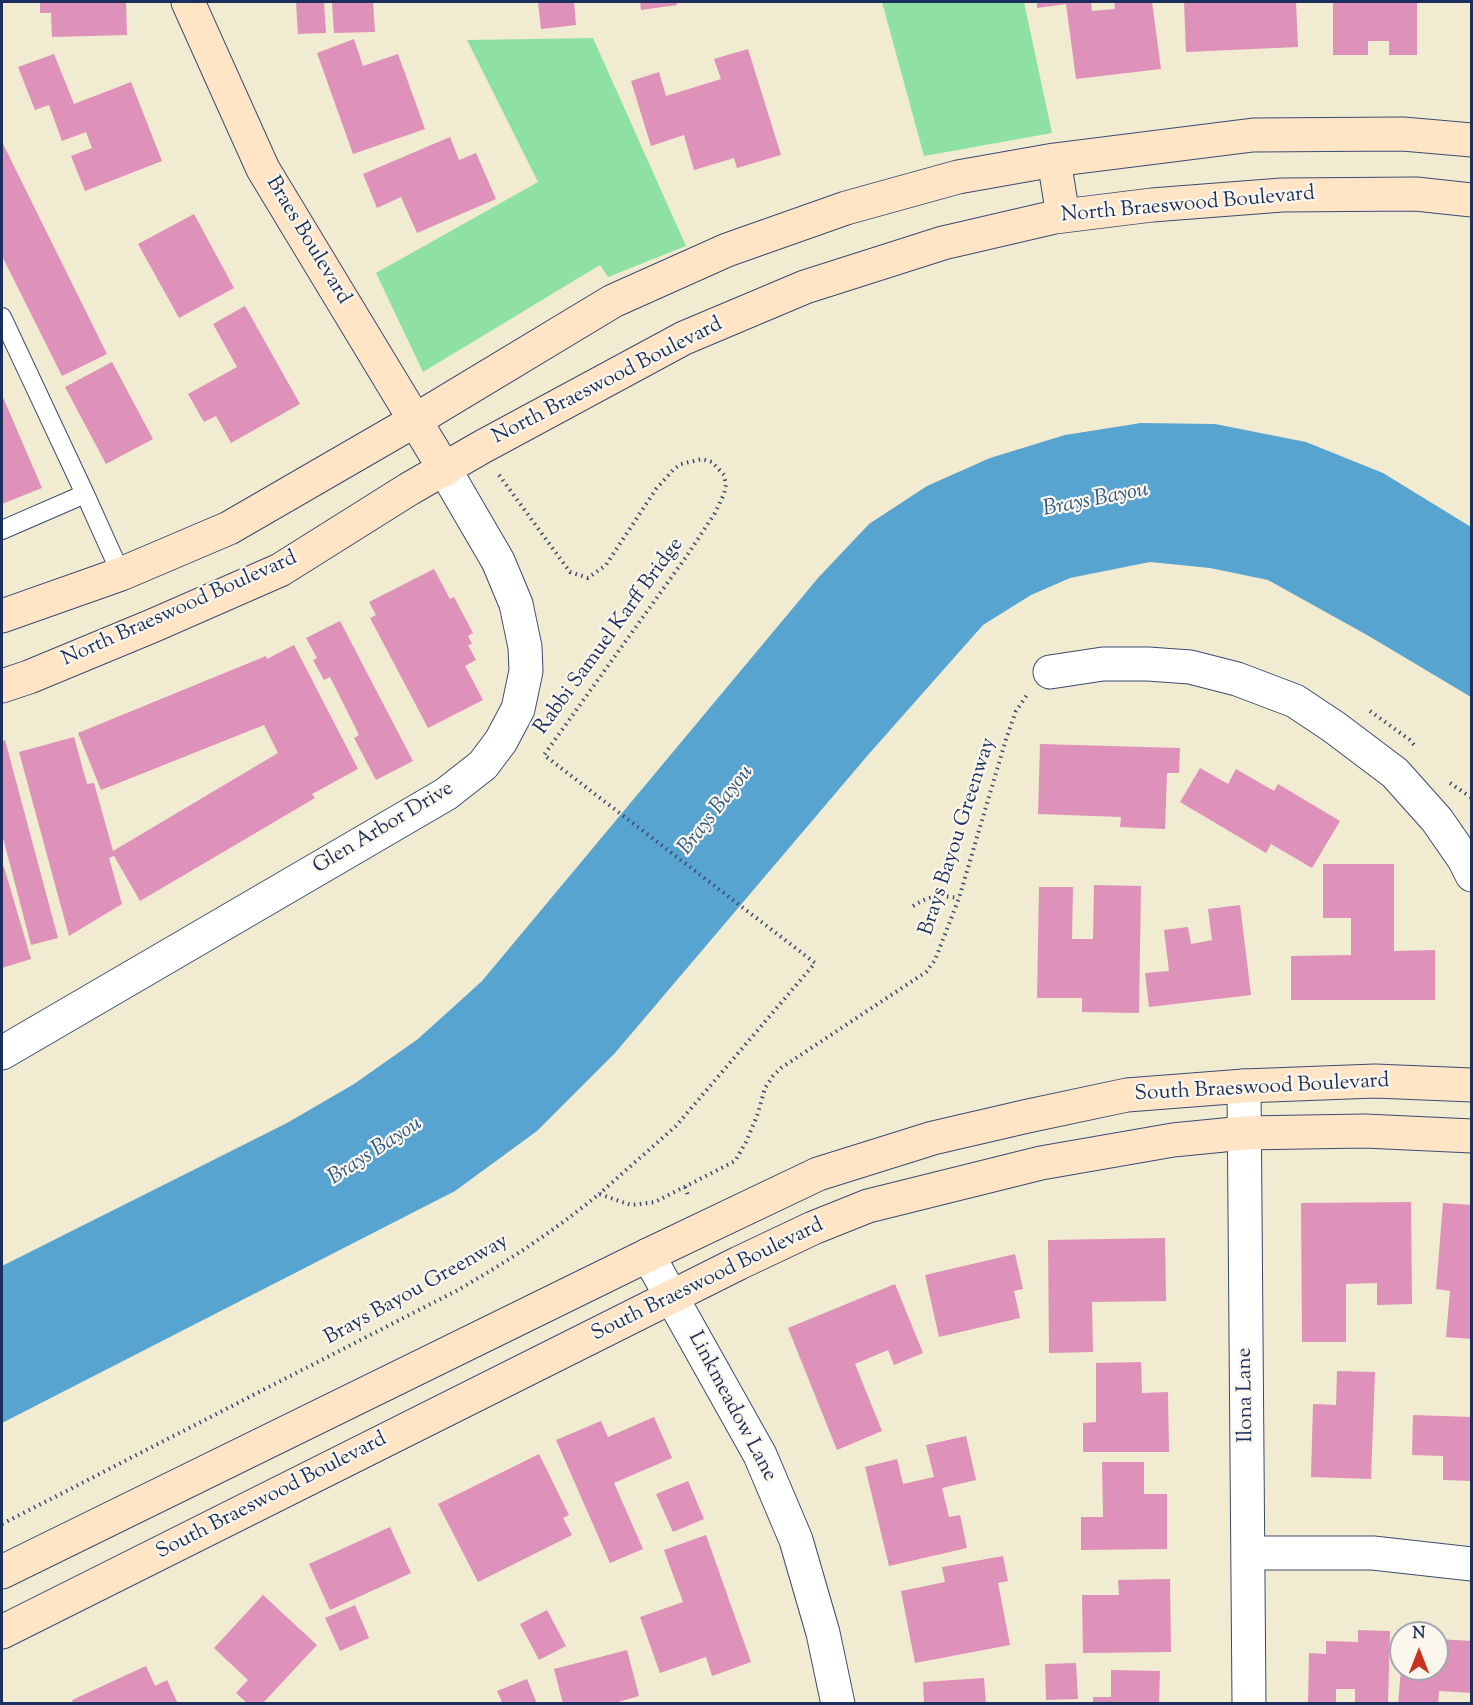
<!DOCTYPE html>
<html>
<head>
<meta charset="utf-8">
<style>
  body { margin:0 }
  #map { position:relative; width:1473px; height:1705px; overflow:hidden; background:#f1ebd1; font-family:"Sorts Mill Goudy",serif }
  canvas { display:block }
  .frame { position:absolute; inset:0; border:3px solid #1b2f5e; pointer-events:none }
  .north { position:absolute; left:1389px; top:1621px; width:60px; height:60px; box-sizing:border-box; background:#fbf7ec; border:2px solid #a1a7b3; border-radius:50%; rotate:0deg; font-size:16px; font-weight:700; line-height:24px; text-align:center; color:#1b2f5e }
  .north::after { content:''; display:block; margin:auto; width:21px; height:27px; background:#c8321e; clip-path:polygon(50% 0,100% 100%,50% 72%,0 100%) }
</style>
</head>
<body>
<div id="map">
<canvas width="1473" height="1705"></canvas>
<div class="frame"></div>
<div class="north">N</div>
</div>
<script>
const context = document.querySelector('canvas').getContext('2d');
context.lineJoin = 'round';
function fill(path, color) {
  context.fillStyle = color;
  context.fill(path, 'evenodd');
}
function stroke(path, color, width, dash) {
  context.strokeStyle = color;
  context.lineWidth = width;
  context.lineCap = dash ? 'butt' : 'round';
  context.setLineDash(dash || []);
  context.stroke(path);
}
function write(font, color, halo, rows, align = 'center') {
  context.font = font + ' "Sorts Mill Goudy",serif';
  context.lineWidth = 4.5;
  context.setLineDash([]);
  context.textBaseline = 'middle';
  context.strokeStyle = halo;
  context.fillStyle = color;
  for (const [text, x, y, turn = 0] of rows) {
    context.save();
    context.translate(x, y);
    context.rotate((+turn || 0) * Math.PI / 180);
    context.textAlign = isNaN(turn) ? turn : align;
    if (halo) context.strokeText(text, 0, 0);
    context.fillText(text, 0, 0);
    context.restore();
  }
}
fill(new Path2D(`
  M 882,2 L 1024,2 L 1052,133 L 924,156 Z
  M 593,38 L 686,246 L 608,277 L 600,265 L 423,372 L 376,273 L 538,182 L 467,40 Z`), '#8ee1a2');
fill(new Path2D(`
  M 1141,423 L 1215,424 L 1306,442 L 1383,473 L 1471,527 L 1471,697 L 1367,635 L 1268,580 L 1210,568 L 1150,562 L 1070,578 L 1031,595 L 983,625 L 868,755 L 615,1053 L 537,1131 L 455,1191 L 2,1423 L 2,1266 L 287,1123 L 354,1084 L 418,1039 L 482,981 L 818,578 L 869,524 L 927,486 L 990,458 L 1065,435 Z`), '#58a4d0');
fill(new Path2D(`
  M 40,2 L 126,2 L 127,35 L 52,37 L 51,13 L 40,13 Z
  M 296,2 L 324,2 L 326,33 L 298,34 Z
  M 332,2 L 373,2 L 375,32 L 334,33 Z
  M 538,2 L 574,2 L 576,25 L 541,29 Z
  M 640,2 L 676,2 L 677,5 L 641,10 Z
  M 1037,2 L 1091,2 L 1092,11 L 1115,9 L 1114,2 L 1152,2 L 1161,69 L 1076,79 L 1066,4 L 1037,8 Z
  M 1184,2 L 1296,2 L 1298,47 L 1186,52 Z
  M 1333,2 L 1417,2 L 1417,55 L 1389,55 L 1389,41 L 1368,41 L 1368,55 L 1333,55 Z
  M 354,39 L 363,66 L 398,54 L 425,129 L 353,154 L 317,53 Z
  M 748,49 L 781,155 L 737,168 L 734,158 L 694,170 L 684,135 L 651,146 L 631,81 L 659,72 L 666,96 L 721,79 L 714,59 Z
  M 54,54 L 74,104 L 131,82 L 162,161 L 85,191 L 71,156 L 92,148 L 86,132 L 62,141 L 49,105 L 35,110 L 18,67 Z
  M 450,137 L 459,160 L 476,153 L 496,199 L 417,233 L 401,197 L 377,208 L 363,174 Z
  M 2,142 L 107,354 L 62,376 L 2,256 Z
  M 194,214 L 234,288 L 179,318 L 138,244 Z
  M 245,306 L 300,404 L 231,443 L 216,416 L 204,422 L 188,394 L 237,367 L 213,324 Z
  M 112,362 L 153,439 L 106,464 L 65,387 Z
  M 2,395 L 42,488 L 2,504 Z
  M 434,569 L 450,599 L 454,597 L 473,633 L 468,636 L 472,644 L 468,645 L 476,660 L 465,666 L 483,700 L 428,728 L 370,618 L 376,615 L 369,602 Z
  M 340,621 L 413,761 L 376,780 L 354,738 L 359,735 L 330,677 L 324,680 L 313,660 L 317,658 L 306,638 Z
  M 294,645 L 358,769 L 312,794 L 315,798 L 140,901 L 114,856 L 109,858 L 122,904 L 69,936 L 19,752 L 74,737 L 87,784 L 94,783 L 113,851 L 278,753 L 264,725 L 101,790 L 78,733 L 266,656 L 267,659 Z
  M 5,740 L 58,938 L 31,945 L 2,834 L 2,741 Z
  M 1040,744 L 1180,748 L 1179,773 L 1167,773 L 1165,829 L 1120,827 L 1121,817 L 1038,814 Z
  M 1200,768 L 1228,784 L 1236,769 L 1274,791 L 1278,784 L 1340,821 L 1312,868 L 1271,844 L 1266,853 L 1180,802 Z
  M 1323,864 L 1394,864 L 1394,951 L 1435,950 L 1435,1000 L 1291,1000 L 1291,956 L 1351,955 L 1351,918 L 1323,918 Z
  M 2,867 L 4,867 L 31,959 L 2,968 Z
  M 1094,885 L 1141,886 L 1139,1013 L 1082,1012 L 1082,998 L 1037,998 L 1039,887 L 1073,887 L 1072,939 L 1093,939 Z
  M 1240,905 L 1251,995 L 1149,1007 L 1145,973 L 1169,971 L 1164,930 L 1188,927 L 1191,944 L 1212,940 L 1208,909 Z
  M 1411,1202 L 1412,1304 L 1377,1305 L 1377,1283 L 1346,1284 L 1346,1342 L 1302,1342 L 1301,1203 Z
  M 1443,1203 L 1472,1205 L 1472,1339 L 1446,1337 L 1450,1291 L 1436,1289 Z
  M 1165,1238 L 1166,1301 L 1092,1302 L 1093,1352 L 1049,1353 L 1048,1240 Z
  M 1015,1254 L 1023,1289 L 1014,1291 L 1020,1318 L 939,1337 L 925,1275 Z
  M 895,1284 L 923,1353 L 894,1365 L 888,1350 L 855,1364 L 882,1431 L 837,1450 L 788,1328 Z
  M 1141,1362 L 1142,1393 L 1168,1392 L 1169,1452 L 1083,1452 L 1083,1423 L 1096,1422 L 1096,1363 Z
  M 1337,1371 L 1375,1372 L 1371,1479 L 1311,1477 L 1313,1404 L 1336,1405 Z
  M 1413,1415 L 1472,1417 L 1472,1481 L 1443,1480 L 1443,1456 L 1412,1455 Z
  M 654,1417 L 672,1458 L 614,1483 L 643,1549 L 610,1563 L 556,1440 L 601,1421 L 608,1437 Z
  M 966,1436 L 976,1480 L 942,1488 L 949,1517 L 960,1515 L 967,1548 L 889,1566 L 865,1467 L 897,1459 L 903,1484 L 934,1477 L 926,1445 Z
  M 539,1454 L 569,1515 L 563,1518 L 572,1535 L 478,1582 L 438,1504 Z
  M 1102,1462 L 1144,1462 L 1144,1494 L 1167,1494 L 1167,1549 L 1081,1550 L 1081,1517 L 1103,1517 Z
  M 688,1481 L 704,1519 L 673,1532 L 656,1494 Z
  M 390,1527 L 411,1573 L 330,1610 L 309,1564 Z
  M 706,1535 L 751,1662 L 712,1676 L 706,1657 L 660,1673 L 640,1617 L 683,1602 L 664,1550 Z
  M 1003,1556 L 1008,1581 L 998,1583 L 1010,1645 L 915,1663 L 901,1591 L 945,1582 L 942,1567 Z
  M 1170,1579 L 1171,1652 L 1083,1653 L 1082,1595 L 1119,1595 L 1118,1580 Z
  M 263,1595 L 317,1645 L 262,1704 L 248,1704 L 236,1693 L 248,1680 L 214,1648 Z
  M 355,1605 L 369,1638 L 340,1651 L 325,1618 Z
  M 547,1610 L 566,1646 L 539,1660 L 520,1624 Z
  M 1358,1630 L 1390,1631 L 1388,1704 L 1355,1704 L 1355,1689 L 1336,1689 L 1336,1704 L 1308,1704 L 1309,1653 L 1326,1654 L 1326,1641 L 1358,1642 Z
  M 1437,1639 L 1472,1641 L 1472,1693 L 1439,1691 L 1438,1704 L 1398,1704 L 1401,1669 L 1437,1669 Z
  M 627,1650 L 639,1696 L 611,1704 L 563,1704 L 554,1669 Z
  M 1076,1663 L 1078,1699 L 1046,1700 L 1045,1664 Z
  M 146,1666 L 155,1686 L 167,1680 L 178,1704 L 73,1704 L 72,1700 Z
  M 1111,1670 L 1160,1671 L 1159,1704 L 1093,1704 L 1093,1697 L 1111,1697 Z
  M 984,1678 L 986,1704 L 924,1704 L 923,1682 Z
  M 527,1679 L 537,1704 L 503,1704 L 497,1691 Z`), '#de91b9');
const lane = new Path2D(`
  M 2,317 L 85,494 L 121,574
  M 2,530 L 85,494`);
const street = new Path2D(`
  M 1050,672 L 1103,664 L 1148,664 L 1190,667 L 1237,679 L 1295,701 L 1334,727 L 1395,773 L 1437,820 L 1464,859 L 1472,875
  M 2,1053 L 446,794 L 483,765 L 501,741 L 518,709 L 526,671 L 525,647 L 516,604 L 498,561 L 445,470
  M 1244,1086 L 1249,1704
  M 648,1255 L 760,1455 L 796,1540 L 823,1633 L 838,1704
  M 1248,1553 L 1373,1553 L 1472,1564`);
const secondary = new Path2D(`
  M 188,2 L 263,169 L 445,470
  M 1054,160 L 1063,216
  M 2,616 L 121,574 L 229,528 L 414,421 L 613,301 L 727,250 L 846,208 L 958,177 L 1054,160 L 1253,135 L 1403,134 L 1472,140
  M 2,686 L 29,677 L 152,626 L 280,570 L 409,489 L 482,447 L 684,338 L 805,287 L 943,243 L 1055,217 L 1152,205 L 1282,195 L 1416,194 L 1472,200
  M 2,1572 L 648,1255 L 818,1174 L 933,1138 L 1028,1116 L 1127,1095 L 1244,1086 L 1375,1081 L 1472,1085
  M 2,1632 L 739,1263 L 813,1228 L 868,1206 L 1041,1163 L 1173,1140 L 1244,1133 L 1365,1131 L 1472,1136`);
stroke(lane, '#3b4b6f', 20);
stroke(street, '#3b4b6f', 35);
stroke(secondary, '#3b4b6f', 35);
stroke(new Path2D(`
  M 499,475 L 570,572 L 588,578 L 606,565 L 656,489 L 674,469 L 681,464 L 702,459 L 712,462 L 724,475 L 726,485 L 724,494 L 715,513 L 686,557 L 544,755 L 815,963 L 676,1126 L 599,1194
  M 1370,711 L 1410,740 L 1414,745
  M 1450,783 L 1472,798
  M 913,906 C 931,895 938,895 959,898
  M 685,1187 L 688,1195
  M 2,1524 L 456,1291 C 507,1262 554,1231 599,1194 L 631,1205 L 655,1202 L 735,1161 L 746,1142 L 757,1116 L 765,1088 L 773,1076 L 781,1068 L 926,972 L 935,960 L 959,898 L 1006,739 L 1016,711 L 1027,695`), '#3b4b6f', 4, [1.5, 4.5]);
stroke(lane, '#fff', 18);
stroke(street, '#fff', 33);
stroke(secondary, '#ffe4c6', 33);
write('21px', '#1b2f5e', '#fbf7ec', [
  ["North Braeswood Boulevard",1188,206,-5],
  ["Braes Boulevard",307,241,59],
  ["North Braeswood Boulevard",608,382,-27],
  ["North Braeswood Boulevard",180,610,-24],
  ["Rabbi Samuel Karff Bridge",610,637,-54],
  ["Glen Arbor Drive",384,829,-31],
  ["Brays Bayou Greenway",959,837,-72],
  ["South Braeswood Boulevard",1262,1089,-3],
  ["South Braeswood Boulevard",708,1281,-26],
  ["Brays Bayou Greenway",417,1291,-29],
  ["Ilona Lane",1247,1395,-91],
  ["Linkmeadow Lane",731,1407,62],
  ["South Braeswood Boulevard",272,1497,-27]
]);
write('italic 22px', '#305886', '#fbf7ec', [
  ["Brays Bayou",1096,501,-11],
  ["Brays Bayou",717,811,-52],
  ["Brays Bayou",376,1152,-33]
]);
</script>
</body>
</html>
